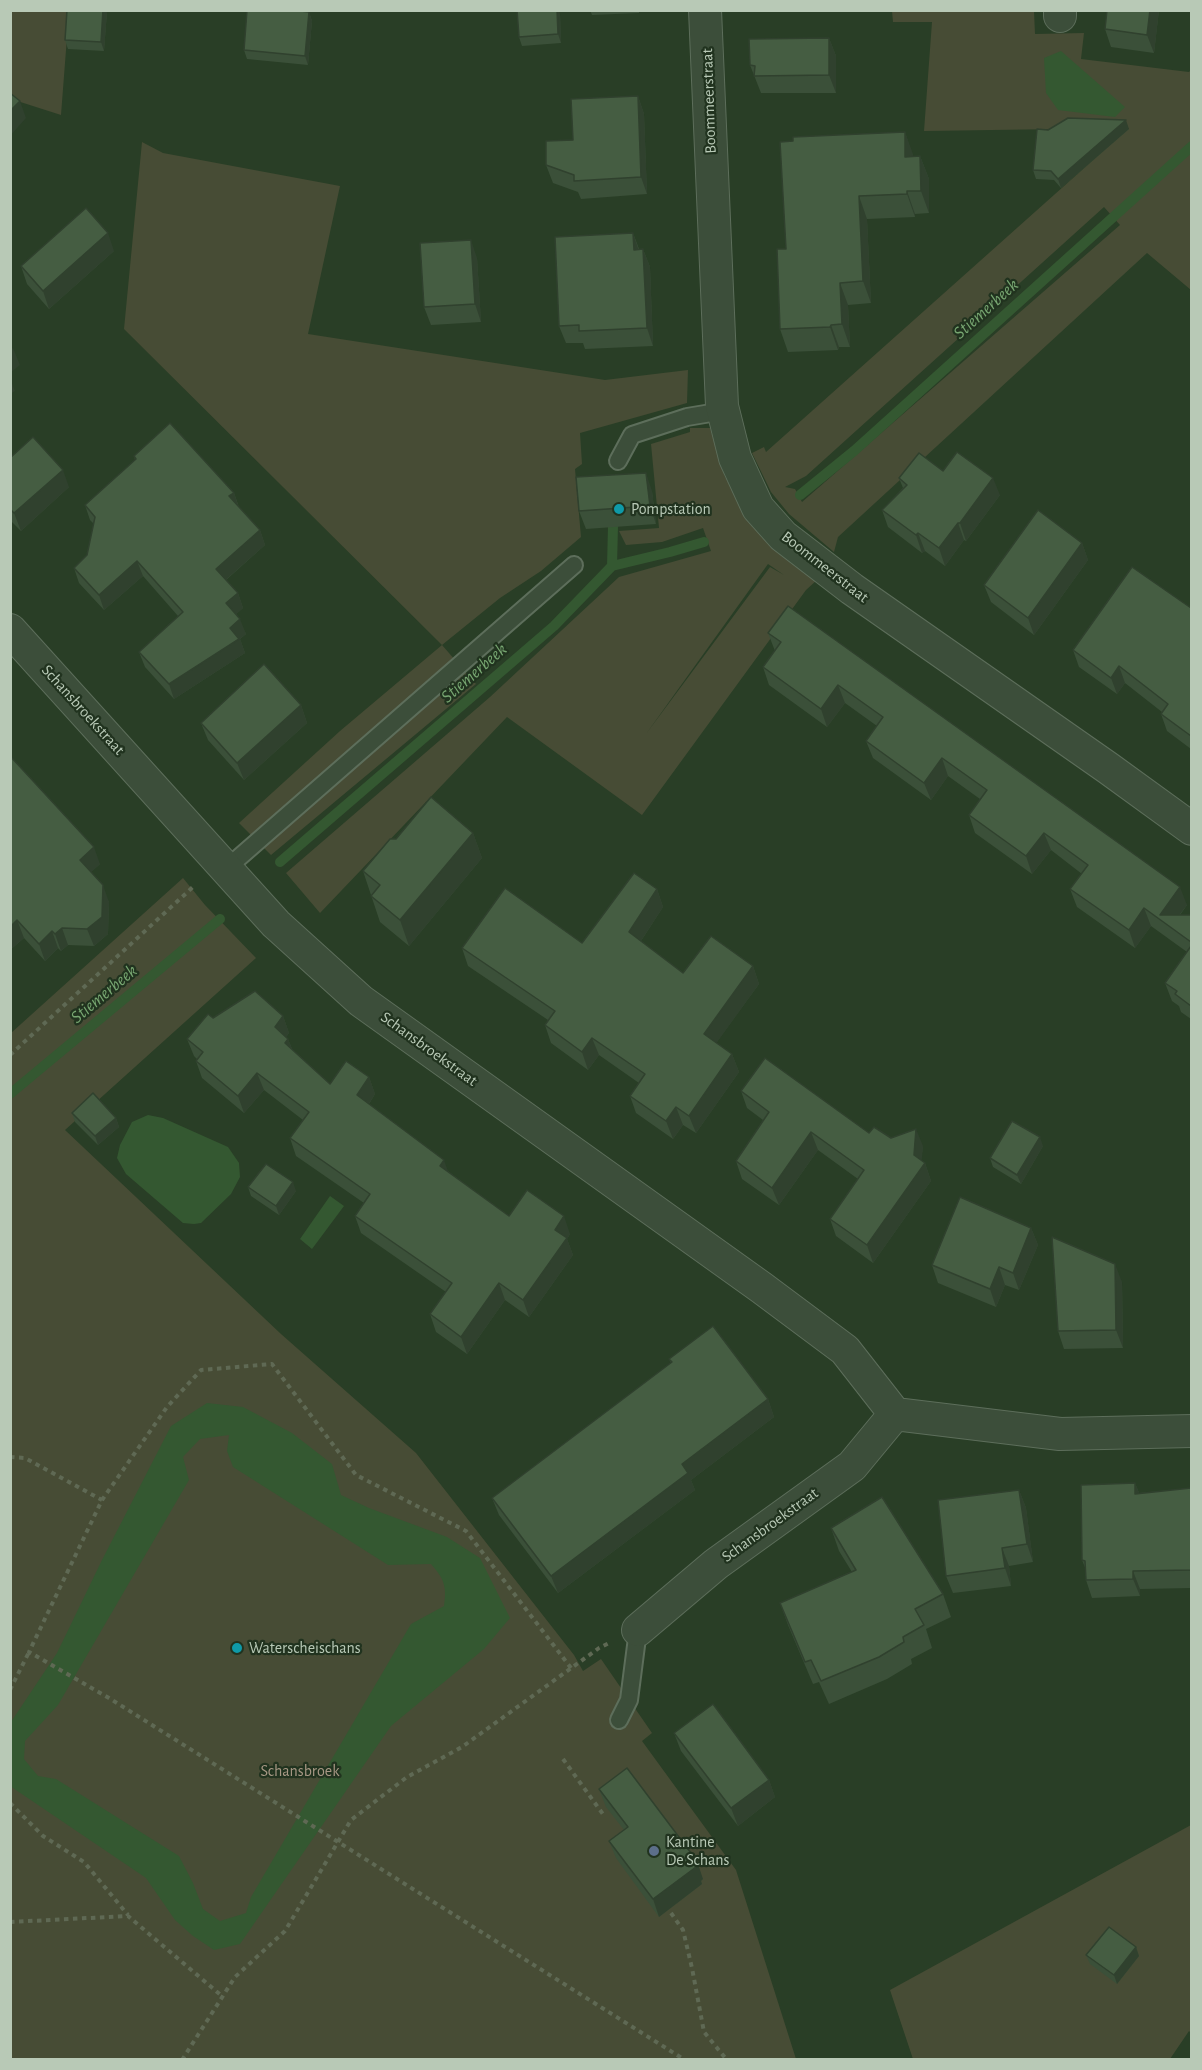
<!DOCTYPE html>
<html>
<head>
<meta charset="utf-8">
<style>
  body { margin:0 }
  #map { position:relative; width:1202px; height:2070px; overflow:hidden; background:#293e26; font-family:"Alegreya Sans",sans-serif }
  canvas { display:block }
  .frame { position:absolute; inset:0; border:12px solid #b8c9b6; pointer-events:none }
</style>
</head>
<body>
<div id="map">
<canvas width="1202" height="2070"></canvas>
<div class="frame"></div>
</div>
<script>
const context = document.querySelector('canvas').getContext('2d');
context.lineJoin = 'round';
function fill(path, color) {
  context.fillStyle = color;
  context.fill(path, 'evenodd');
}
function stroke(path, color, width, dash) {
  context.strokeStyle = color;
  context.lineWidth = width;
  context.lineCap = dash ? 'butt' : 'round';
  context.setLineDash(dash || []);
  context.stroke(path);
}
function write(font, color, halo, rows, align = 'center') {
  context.font = font + ' "Alegreya Sans",sans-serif';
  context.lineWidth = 4.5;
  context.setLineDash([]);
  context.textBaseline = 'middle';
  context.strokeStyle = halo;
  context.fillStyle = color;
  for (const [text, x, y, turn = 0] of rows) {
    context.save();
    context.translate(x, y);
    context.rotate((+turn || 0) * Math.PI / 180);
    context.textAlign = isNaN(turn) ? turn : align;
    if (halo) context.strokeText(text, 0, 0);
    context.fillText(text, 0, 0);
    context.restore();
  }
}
fill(new Path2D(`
  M 11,11 L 69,11 L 61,115 L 11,99 Z
  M 892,11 L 1034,11 L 1035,34 L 1084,33 L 1081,59 L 1189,72 L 1191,70 L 1191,290 L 1147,253 L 838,537 L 834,552 L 789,514 L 771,492 L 752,453 L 764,447 L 766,452 L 1129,128 L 924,131 L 932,22 L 893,22 ZM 1104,207 L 1120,225 L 802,502 L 795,489 L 785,487 L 806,476 Z
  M 142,142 L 163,153 L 340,186 L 308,334 L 605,380 L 688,370 L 687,403 L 580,433 L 582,464 L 575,469 L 581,537 L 541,571 L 500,598 L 442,645 L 476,684 L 271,855 L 239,823 L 340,731 L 442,645 L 124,329 Z
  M 690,428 L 710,428 L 725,477 L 743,507 L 817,580 L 806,590 L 642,815 L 507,717 L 320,913 L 286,873 L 490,697 L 619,577 L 711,551 L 703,528 L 662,542 L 626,545 L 619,531 L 659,528 L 651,444 L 690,432 ZM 768,564 L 784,575 L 770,567 L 646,734 Z
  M 183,878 L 205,905 L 256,958 L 65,1130 L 281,1334 L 416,1453 L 574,1655 L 583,1671 L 601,1659 L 652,1733 L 642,1741 L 736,1870 L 796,2059 L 11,2059 L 11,1033 Z
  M 1191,1825 L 1191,2033 L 1189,2031 L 1170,2059 L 913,2059 L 890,1990 Z`), '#474c35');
fill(new Path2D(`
  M 1061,51 L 1125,107 L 1115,117 L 1058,110 L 1046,93 L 1044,58 Z
  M 148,1115 L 163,1118 L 228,1147 L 239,1163 L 240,1177 L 231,1194 L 201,1223 L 194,1224 L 183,1223 L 126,1174 L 117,1158 L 120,1145 L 132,1122 Z
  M 330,1196 L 344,1206 L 312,1249 L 300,1239 Z
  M 207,1403 L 243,1407 L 292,1433 L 332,1464 L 341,1495 L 369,1508 L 447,1537 L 480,1558 L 510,1618 L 484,1649 L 391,1726 L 240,1944 L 214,1950 L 193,1936 L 175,1920 L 146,1878 L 10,1786 L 11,1722 L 57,1653 L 102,1560 L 171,1426 ZM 229,1435 L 227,1451 L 233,1467 L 388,1565 L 431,1564 C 444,1579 447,1586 444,1606 L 411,1624 L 251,1897 L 246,1913 L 220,1921 L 203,1909 L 193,1883 L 179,1856 L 56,1779 L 38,1776 L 24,1759 L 25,1741 L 58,1705 L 189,1480 L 183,1457 L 200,1439 Z`), '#345831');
stroke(new Path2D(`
  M 800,495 L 854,451 L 1192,146
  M 612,566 L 613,526
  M 280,862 L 554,626 L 612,566 L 670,552 L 704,542
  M 10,1094 L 220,919`), '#345831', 10);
const service = new Path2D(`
  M 618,461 L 632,435 L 687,417 L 723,411
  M 227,868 L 574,565
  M 619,1720 L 629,1700 L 638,1630`);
const minor = new Path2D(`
  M 705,10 L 722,406 L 735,458 L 758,508 L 783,536 L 852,589 L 1108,768 L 1192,829
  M 1060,16 L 1060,10
  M 10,630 L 276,924 L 361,1001 L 762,1288 L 845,1350 L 895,1414 L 1060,1434 L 1192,1431
  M 638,1630 L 716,1564 L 852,1466 L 895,1414`);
stroke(service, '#5d6e5b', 20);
stroke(minor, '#5d6e5b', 34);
stroke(new Path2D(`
  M 10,1055 L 194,886
  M 10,1457 L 25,1458 L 102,1500
  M 571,1668 L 466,1531 L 356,1475 L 272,1364 L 201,1370 L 167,1407 L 102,1500 L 29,1652 L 109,1698 L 685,2060
  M 10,1690 L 29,1652
  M 563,1759 L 605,1817
  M 10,1803 L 43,1836 L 84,1862 L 128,1915
  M 671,1913 L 683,1930 L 692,1968 L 704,2032 L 727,2060
  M 10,1922 L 128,1916 L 223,1997
  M 182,2060 L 235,1977 L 285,1931 L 351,1820 L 407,1777 L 462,1747 L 599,1648 L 609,1643`), '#5f6954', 4, [4.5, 4.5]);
stroke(service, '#3c4e3a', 16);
stroke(minor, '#3c4e3a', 32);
fill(new Path2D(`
  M 590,10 L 639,10 L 639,13 L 592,15 Z
  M 1159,10 L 1154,53 L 1111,47 L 1105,29 Z
  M 107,12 L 104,51 L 68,49 L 65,40 Z
  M 309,12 L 312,21 L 308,65 L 247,59 L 244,50 Z
  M 560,14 L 561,43 L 522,46 L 519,37 Z
  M 829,38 L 836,56 L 836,93 L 761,93 L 750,65 Z
  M 638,96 L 644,114 L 647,194 L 581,199 L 578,192 L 553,183 L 546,165 L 573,140 Z
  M 1129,129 L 1061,188 L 1054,180 L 1036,179 L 1033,170 L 1048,130 Z
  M 905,132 L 913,157 L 920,156 L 929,179 L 929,213 L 915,214 L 915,217 L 867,219 L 871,303 L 848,305 L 850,347 L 839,347 L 838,350 L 788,352 L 780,329 L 786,249 Z
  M 633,233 L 639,249 L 643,249 L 650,267 L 653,346 L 585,349 L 583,343 L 566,343 L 559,326 Z
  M 114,251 L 49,309 L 27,284 L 21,266 Z
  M 477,258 L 481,322 L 431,325 L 424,307 Z
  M 134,456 L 234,493 L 239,507 L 260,530 L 265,545 L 226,580 L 238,593 L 243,608 L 236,614 L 246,634 L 240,639 L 245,653 L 174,699 L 145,667 L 139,652 L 178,616 L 143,576 L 104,610 L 79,583 L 74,568 L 87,555 L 94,524 L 90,520 L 85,505 L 135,460 Z
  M 10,458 L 69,487 L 21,531 L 10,520 Z
  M 943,471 L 1000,495 L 966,541 L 964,540 L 945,566 L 925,551 L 922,553 L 888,527 L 882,510 L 903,488 L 899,478 Z
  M 652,491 L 656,524 L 586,529 L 579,511 Z
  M 1082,543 L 1088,560 L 1034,635 L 991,602 L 984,585 Z
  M 1191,608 L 1191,749 L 1167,731 L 1161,714 L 1162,712 L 1125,683 L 1117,694 L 1079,667 L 1073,650 Z
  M 768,633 L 1187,905 L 1180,915 L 1191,915 L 1191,1019 L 1181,1012 L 1179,1006 L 1172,1001 L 1165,983 L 1187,952 L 1151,926 L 1135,948 L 1077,907 L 1070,889 L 1082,874 L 1051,850 L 1032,874 L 975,833 L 969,815 L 980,799 L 948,776 L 931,800 L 873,758 L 866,741 L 877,726 L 845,703 L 827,727 L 769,685 L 763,667 L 775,651 Z
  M 301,705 L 307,723 L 244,780 L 208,740 L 201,723 Z
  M 10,756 L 100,864 L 91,872 L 109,902 L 108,934 L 94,946 L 68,945 L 61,951 L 58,948 L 45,961 L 24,938 L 10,950 Z
  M 473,833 L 482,858 L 409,946 L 380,922 L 363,871 Z
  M 657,889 L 663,907 L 641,941 L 683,973 L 753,966 L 759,984 L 716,1043 L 732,1054 L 739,1072 L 696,1133 L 683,1125 L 673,1139 L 636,1113 L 630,1096 L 639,1083 L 599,1055 L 588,1070 L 551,1043 L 545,1025 L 548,1020 L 468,966 L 462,948 L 582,943 Z
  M 283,1016 L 289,1033 L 286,1037 L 288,1039 L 292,1049 L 330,1084 L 369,1077 L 375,1094 L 369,1104 L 449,1172 L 509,1216 L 570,1234 L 567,1239 L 573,1255 L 529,1317 L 505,1300 L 467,1354 L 436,1332 L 430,1314 L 446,1292 L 361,1233 L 355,1216 L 364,1203 L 296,1156 L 290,1138 L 303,1120 L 264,1090 L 244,1113 L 202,1078 L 196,1061 L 197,1059 L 194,1056 L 187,1039 L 213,1018 Z
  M 741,1091 L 869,1133 L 923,1146 L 921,1161 L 925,1163 L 931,1181 L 873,1263 L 836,1236 L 830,1219 L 858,1179 L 818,1150 L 779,1205 L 742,1179 L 736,1161 L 763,1120 L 747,1108 Z
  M 72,1113 L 116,1118 L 119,1127 L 98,1145 L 75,1122 Z
  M 1043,1146 L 1021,1184 L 993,1167 L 990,1158 Z
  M 248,1187 L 296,1191 L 279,1215 L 251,1196 Z
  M 1031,1228 L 1038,1245 L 1019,1290 L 1005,1285 L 996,1307 L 938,1283 L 932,1265 Z
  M 1122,1282 L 1123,1348 L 1064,1349 L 1058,1331 Z
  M 669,1359 L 768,1399 L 774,1417 L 691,1480 L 695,1490 L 558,1593 L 499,1515 L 492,1498 L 671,1363 Z
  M 1135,1483 L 1139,1493 L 1191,1488 L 1191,1588 L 1140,1589 L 1140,1596 L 1092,1598 L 1086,1580 L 1086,1570 L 1082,1560 Z
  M 1019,1490 L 1026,1508 L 1033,1562 L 1009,1566 L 1011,1586 L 953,1593 L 946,1576 Z
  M 831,1528 L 943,1594 L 951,1617 L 926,1629 L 932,1648 L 911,1659 L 912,1664 L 887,1679 L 829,1704 L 819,1682 L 813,1684 L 788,1625 L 780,1603 L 852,1572 L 839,1551 Z
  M 674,1733 L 769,1780 L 775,1797 L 738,1826 L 681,1751 Z
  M 599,1789 L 703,1879 L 701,1881 L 702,1884 L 659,1917 L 616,1858 L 609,1841 L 624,1830 L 606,1807 Z
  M 1136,1947 L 1139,1956 L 1117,1984 L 1090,1964 L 1086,1955 Z`), '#3b5039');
fill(new Path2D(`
  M 103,10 L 106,10 L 107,12 L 104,51 L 101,42 Z
  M 557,10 L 559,10 L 560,14 L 561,43 L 558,34 Z
  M 1150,10 L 1159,10 L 1154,53 L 1147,35 Z
  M 309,12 L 312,21 L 308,65 L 305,56 Z
  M 829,38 L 836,56 L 836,93 L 829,75 Z
  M 638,96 L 644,114 L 647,194 L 641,177 Z
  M 20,101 L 26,118 L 10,136 L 10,111 Z
  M 1126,120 L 1129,129 L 1061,188 L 1058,179 Z
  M 905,132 L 913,154 L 914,179 L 905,157 Z
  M 920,156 L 929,179 L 929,213 L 921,191 Z
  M 907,191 L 915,214 L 915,217 L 907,194 Z
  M 859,196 L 867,219 L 871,303 L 863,281 Z
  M 108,233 L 114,251 L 49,309 L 43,291 Z
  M 633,233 L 639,251 L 634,250 Z
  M 471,240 L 477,258 L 481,322 L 475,304 Z
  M 643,249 L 650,267 L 653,346 L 647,328 Z
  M 840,283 L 848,305 L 850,347 L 842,324 Z
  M 831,325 L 839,347 L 838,350 L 830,327 Z
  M 13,348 L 20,365 L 10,373 L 10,350 Z
  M 10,379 L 15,391 L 10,394 Z
  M 63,470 L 69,487 L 21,531 L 14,513 Z
  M 646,473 L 652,491 L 656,524 L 650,506 Z
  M 993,478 L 1000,495 L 966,541 L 960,523 Z
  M 234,493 L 239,508 L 229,496 Z
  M 958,523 L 964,540 L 945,566 L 939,548 Z
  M 260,530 L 265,545 L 221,584 L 216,569 Z
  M 918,533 L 925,551 L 922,553 L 916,535 Z
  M 1082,543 L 1088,560 L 1034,635 L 1028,618 Z
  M 137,561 L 143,576 L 104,610 L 99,595 Z
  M 238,593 L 243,608 L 232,618 L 226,603 Z
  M 240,619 L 246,634 L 240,639 L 245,653 L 174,699 L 169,684 Z
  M 1119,666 L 1125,683 L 1117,694 L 1111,678 Z
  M 838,685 L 845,703 L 827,727 L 821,709 Z
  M 301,705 L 307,723 L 244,780 L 237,763 Z
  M 942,758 L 948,776 L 931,800 L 924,783 Z
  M 473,833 L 482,858 L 409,946 L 400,920 Z
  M 1044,833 L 1051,850 L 1032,874 L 1026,856 Z
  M 94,847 L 100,864 L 86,877 L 80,860 Z
  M 103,885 L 109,902 L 108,934 L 94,946 L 87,929 Z
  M 1180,887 L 1187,905 L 1170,927 L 1160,915 Z
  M 657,889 L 663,907 L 635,950 L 629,932 Z
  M 1144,908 L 1151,926 L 1135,948 L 1129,930 Z
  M 17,920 L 24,938 L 10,950 L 10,927 Z
  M 62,928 L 68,945 L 61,951 L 55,934 Z
  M 52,931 L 58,948 L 45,961 L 39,944 Z
  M 753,966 L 759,984 L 710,1052 L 704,1034 Z
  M 283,1016 L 289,1033 L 281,1044 L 275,1027 Z
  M 592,1038 L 599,1055 L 588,1070 L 582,1052 Z
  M 288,1039 L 295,1056 L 285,1043 Z
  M 732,1054 L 739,1072 L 696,1133 L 689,1116 Z
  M 257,1073 L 264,1090 L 244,1113 L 238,1096 Z
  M 369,1077 L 375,1094 L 363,1113 L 357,1095 Z
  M 676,1107 L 683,1125 L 673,1139 L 666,1121 Z
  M 116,1118 L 119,1127 L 98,1145 L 95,1136 Z
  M 916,1129 L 923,1146 L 921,1169 L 925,1163 L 931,1181 L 873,1263 L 867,1245 L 914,1155 Z
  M 811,1132 L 818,1150 L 779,1205 L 772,1188 Z
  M 1040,1137 L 1043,1146 L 1021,1184 L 1017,1175 Z
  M 444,1160 L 450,1177 L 440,1166 Z
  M 293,1182 L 296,1191 L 279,1215 L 276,1206 Z
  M 564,1216 L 570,1234 L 567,1239 L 573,1255 L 529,1317 L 523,1300 L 555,1230 Z
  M 1031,1228 L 1038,1245 L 1019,1290 L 1013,1273 Z
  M 1115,1264 L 1122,1282 L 1123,1348 L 1116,1330 Z
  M 999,1267 L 1005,1285 L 996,1307 L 990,1289 Z
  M 499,1283 L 505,1300 L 467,1354 L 461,1337 Z
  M 768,1399 L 774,1417 L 691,1480 L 695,1490 L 558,1593 L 551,1576 L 682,1464 Z
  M 1135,1483 L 1142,1500 L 1135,1494 Z
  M 1019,1490 L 1026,1508 L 1033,1562 L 1027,1544 Z
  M 1002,1548 L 1009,1566 L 1011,1586 L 1005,1568 Z
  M 1133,1571 L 1140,1589 L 1140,1596 L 1133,1579 Z
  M 769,1780 L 775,1797 L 738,1826 L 731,1808 Z
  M 697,1861 L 703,1879 L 701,1881 L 702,1884 L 659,1917 L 653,1899 Z
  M 1136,1947 L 1139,1956 L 1117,1984 L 1114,1975 Z`), '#30412e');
const building = new Path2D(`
  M 67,10 L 103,10 L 101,42 L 65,40 Z
  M 247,10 L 292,10 L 309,12 L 305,56 L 244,50 Z
  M 517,10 L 557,10 L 558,34 L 519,37 Z
  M 1107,10 L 1150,10 L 1147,35 L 1105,29 Z
  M 829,38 L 829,75 L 754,76 L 755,66 L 750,65 L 749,39 Z
  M 10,93 L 20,101 L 10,111 Z
  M 638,96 L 641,177 L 574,181 L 574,175 L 546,165 L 546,141 L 573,140 L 571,99 Z
  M 1068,118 L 1126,120 L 1058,179 L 1051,171 L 1033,170 L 1037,129 L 1048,130 Z
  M 905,132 L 905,157 L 920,156 L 921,191 L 907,191 L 907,194 L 859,196 L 863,281 L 840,283 L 842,324 L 831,325 L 830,327 L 780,329 L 777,249 L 786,249 L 780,142 L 793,141 L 793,137 Z
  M 86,208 L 108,233 L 43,291 L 21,266 Z
  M 633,233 L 634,250 L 643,249 L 647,328 L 579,331 L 579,325 L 559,326 L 555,237 Z
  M 471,240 L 475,304 L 424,307 L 420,243 Z
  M 170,423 L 234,493 L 229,496 L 260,530 L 216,569 L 238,593 L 226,603 L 240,619 L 230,628 L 239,639 L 169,684 L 139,652 L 183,612 L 137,561 L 99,595 L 74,568 L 87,555 L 95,517 L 85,505 L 136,459 L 134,456 Z
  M 33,437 L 63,470 L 14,513 L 10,509 L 10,458 Z
  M 957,452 L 993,478 L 960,523 L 958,523 L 939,548 L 918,533 L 916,535 L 882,510 L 907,485 L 899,478 L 919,453 L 943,471 Z
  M 646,473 L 650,506 L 579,511 L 576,477 Z
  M 1038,510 L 1082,543 L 1028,618 L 984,585 Z
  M 1132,567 L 1191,608 L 1191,736 L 1161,714 L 1168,704 L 1119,666 L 1111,678 L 1073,650 Z
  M 788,606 L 1180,887 L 1160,915 L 1191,915 L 1191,942 L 1144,908 L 1129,930 L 1070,889 L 1088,865 L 1044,833 L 1026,856 L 969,815 L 987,790 L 942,758 L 924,783 L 866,741 L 883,717 L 838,685 L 821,709 L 763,667 L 781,642 L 768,633 Z
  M 264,664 L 301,705 L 237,763 L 201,723 Z
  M 10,756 L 94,847 L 80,860 L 103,885 L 102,917 L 87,929 L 62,928 L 55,934 L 52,931 L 39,944 L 17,920 L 10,927 Z
  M 431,797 L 473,833 L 400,920 L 371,896 L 380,885 L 363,871 L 390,839 L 396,839 Z
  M 634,873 L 657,889 L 629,932 L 683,973 L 711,936 L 753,966 L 704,1034 L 732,1054 L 689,1116 L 676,1107 L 666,1121 L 630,1096 L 645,1074 L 592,1038 L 582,1052 L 545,1025 L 555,1011 L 462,948 L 505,888 L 582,943 Z
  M 1191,946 L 1191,1006 L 1175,994 L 1177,991 L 1165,983 Z
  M 255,991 L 283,1016 L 275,1027 L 288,1039 L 285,1043 L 330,1084 L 346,1061 L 369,1077 L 357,1095 L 444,1160 L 440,1166 L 509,1216 L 527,1190 L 564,1216 L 555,1230 L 567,1238 L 523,1300 L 499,1283 L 461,1337 L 430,1314 L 452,1283 L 355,1216 L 370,1194 L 290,1138 L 309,1112 L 257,1073 L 238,1096 L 196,1061 L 203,1052 L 187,1039 L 208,1014 L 213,1018 Z
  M 765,1058 L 869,1133 L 874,1127 L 891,1138 L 916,1129 L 914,1155 L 925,1163 L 867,1245 L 830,1219 L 864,1170 L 811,1132 L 772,1188 L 736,1161 L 769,1112 L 741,1091 Z
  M 93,1093 L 116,1118 L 95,1136 L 72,1113 Z
  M 1012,1121 L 1040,1137 L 1017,1175 L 990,1158 Z
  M 266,1164 L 293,1182 L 276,1206 L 248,1187 Z
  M 960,1197 L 1031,1228 L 1013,1273 L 999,1267 L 990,1289 L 932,1265 Z
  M 1052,1237 L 1115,1264 L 1116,1330 L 1058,1331 Z
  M 713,1326 L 768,1399 L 682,1464 L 688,1473 L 551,1576 L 492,1498 L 672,1362 L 669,1359 Z
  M 1135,1483 L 1135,1494 L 1191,1488 L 1191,1570 L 1133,1571 L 1133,1579 L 1086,1580 L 1085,1561 L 1082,1560 L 1081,1485 Z
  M 1019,1490 L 1027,1544 L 1002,1548 L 1005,1568 L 946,1576 L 938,1500 Z
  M 882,1497 L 943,1594 L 915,1609 L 924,1625 L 903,1637 L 904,1642 L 879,1657 L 821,1681 L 811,1660 L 805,1662 L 780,1603 L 856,1570 L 831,1528 Z
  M 713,1704 L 769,1780 L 731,1808 L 674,1733 Z
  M 627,1768 L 697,1861 L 694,1864 L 696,1867 L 653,1899 L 609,1841 L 628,1827 L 599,1789 Z
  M 1109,1927 L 1136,1947 L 1114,1975 L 1086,1955 Z`);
fill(building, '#455d42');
stroke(building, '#30412e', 1.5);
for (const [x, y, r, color] of [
  [619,509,6,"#0f9aa8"],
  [237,1648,6,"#0f9aa8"],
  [654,1851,6,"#5c6f8a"]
]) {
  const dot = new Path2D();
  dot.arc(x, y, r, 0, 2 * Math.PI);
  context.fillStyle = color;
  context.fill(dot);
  stroke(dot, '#21331f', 2);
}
write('16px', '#b8c9b6', '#21331f', [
  ["Boommeerstraat",709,101,-92],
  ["Boommeerstraat",825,567,38],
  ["Schansbroekstraat",83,710,48],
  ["Schansbroekstraat",429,1049,36],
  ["Schansbroekstraat",770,1525,-36]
]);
write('16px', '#b8c9b6', '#21331f', [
  ["Pompstation",631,509],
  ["Waterscheischans",249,1648],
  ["Kantine",666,1842],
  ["De Schans",666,1860]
], 'left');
write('16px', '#a89885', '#21331f', [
  ["Schansbroek",300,1771]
]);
write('italic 18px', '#77a671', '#21331f', [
  ["Stiemerbeek",986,309,-42],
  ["Stiemerbeek",474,673,-41],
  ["Stiemerbeek",104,994,-40]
]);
</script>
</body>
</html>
